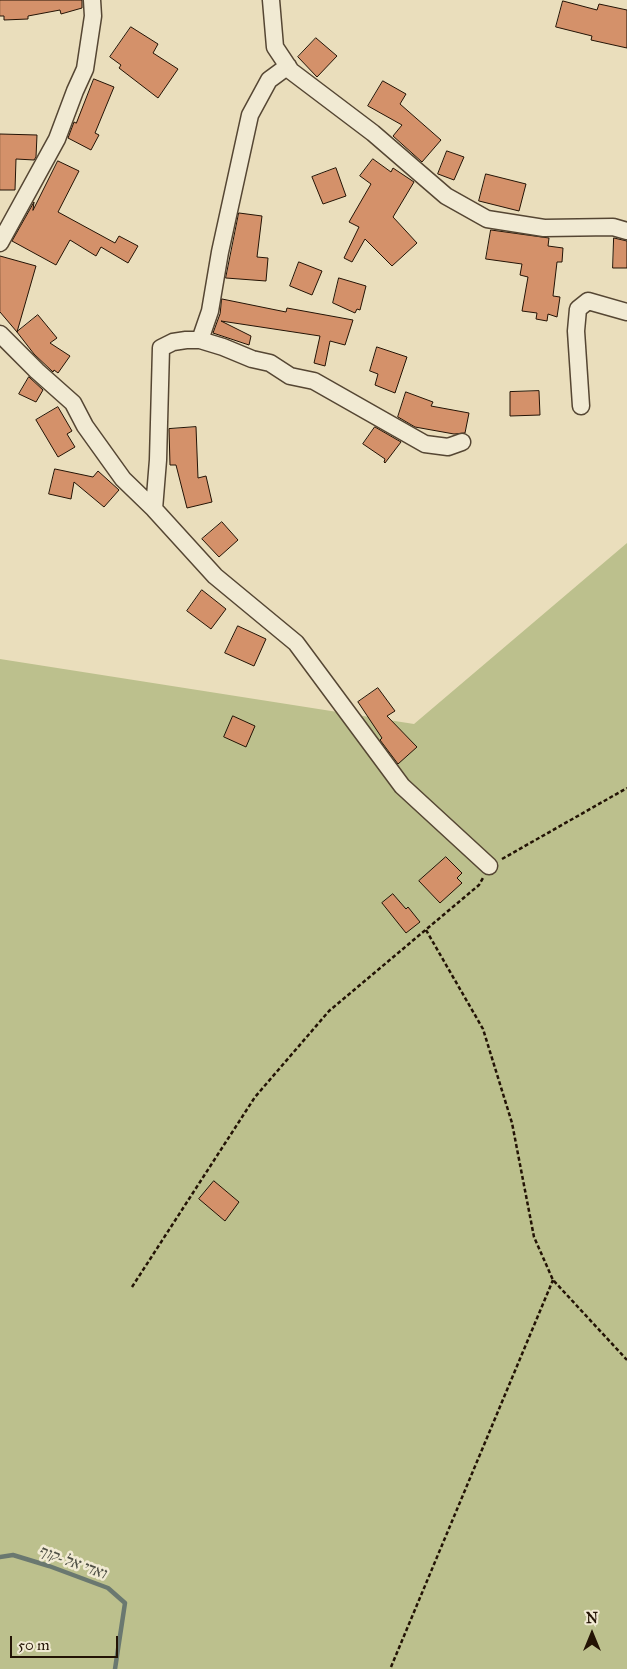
<!DOCTYPE html>
<html>
<head>
<meta charset="utf-8">
<style>
  body { margin:0 }
  #map { position:relative; width:627px; height:1669px; overflow:hidden; background:#eadebc; font-family:"IM FELL Great Primer",serif }
  canvas { display:block }
  .north { position:absolute; left:567px; top:1609px; width:50px; height:50px; -webkit-text-stroke:4px #f1ead3; paint-order:stroke; rotate:0deg; font-size:14px; font-weight:700; line-height:20px; text-align:center; color:#231305 }
  .north::after { content:''; display:block; margin:auto; width:18px; height:22px; background:#231305; clip-path:polygon(50% 0,100% 100%,50% 72%,0 100%) }
  .scale { position:absolute; left:10px; top:1636px; width:108px; height:22px; box-sizing:border-box; border:2px solid #231305; border-top:0; padding-left:6px; font-size:15px; line-height:18px; white-space:nowrap; color:#231305; -webkit-text-stroke:4px #f1ead3; paint-order:stroke }
</style>
</head>
<body>
<div id="map">
<canvas width="627" height="1669"></canvas>
<div class="north">N</div>
<div class="scale">50 m</div>
</div>
<script>
const context = document.querySelector('canvas').getContext('2d');
context.lineJoin = 'round';
function fill(path, color) {
  context.fillStyle = color;
  context.fill(path, 'evenodd');
}
function stroke(path, color, width, dash) {
  context.strokeStyle = color;
  context.lineWidth = width;
  context.lineCap = dash ? 'butt' : 'round';
  context.setLineDash(dash || []);
  context.stroke(path);
}
function write(font, color, halo, rows, align = 'center') {
  context.font = font + ' "IM FELL Great Primer","Frank Ruhl Libre",serif';
  context.lineWidth = 5;
  context.setLineDash([]);
  context.textBaseline = 'middle';
  context.strokeStyle = halo;
  context.fillStyle = color;
  for (const [text, x, y, turn = 0] of rows) {
    context.save();
    context.translate(x, y);
    context.rotate((+turn || 0) * Math.PI / 180);
    context.textAlign = isNaN(turn) ? turn : align;
    if (halo) context.strokeText(text, 0, 0);
    context.fillText(text, 0, 0);
    context.restore();
  }
}
fill(new Path2D(`
  M 627,543 L 627,1669 L 0,1669 L 0,659 L 414,724 Z`), '#bcc08d');
stroke(new Path2D(`
  M 0,1557 L 13,1555 L 49,1566 L 108,1588 L 125,1603 L 115,1669`), '#6a7870', 4.5);
const building = new Path2D(`
  M 0,0 L 82,0 L 82,8 L 61,14 L 60,10 L 28,16 L 28,19 L 4,20 L 4,16 L 0,16 Z
  M 563,1 L 597,10 L 599,4 L 627,10 L 627,48 L 591,40 L 592,36 L 556,27 Z
  M 131,27 L 158,44 L 153,53 L 178,69 L 158,98 L 119,68 L 121,65 L 110,57 Z
  M 316,38 L 337,56 L 317,77 L 298,57 Z
  M 94,79 L 114,87 L 95,133 L 99,135 L 91,150 L 68,138 L 74,122 L 76,123 Z
  M 383,81 L 406,94 L 400,104 L 441,140 L 422,162 L 393,136 L 402,125 L 368,106 Z
  M 0,134 L 37,135 L 36,157 L 34,160 L 16,159 L 15,190 L 0,190 Z
  M 447,151 L 464,157 L 454,180 L 438,174 Z
  M 373,159 L 391,172 L 393,168 L 414,182 L 393,217 L 417,243 L 392,266 L 365,239 L 352,262 L 344,258 L 359,227 L 349,222 L 371,184 L 360,176 Z
  M 58,161 L 79,171 L 58,212 L 115,243 L 119,236 L 138,246 L 128,263 L 101,247 L 96,256 L 70,240 L 56,265 L 12,241 L 34,202 L 33,210 Z
  M 336,168 L 346,196 L 323,204 L 312,177 Z
  M 486,174 L 526,184 L 519,211 L 479,201 Z
  M 239,213 L 262,216 L 257,257 L 268,258 L 266,281 L 226,278 Z
  M 491,230 L 549,238 L 548,246 L 563,248 L 562,262 L 557,262 L 553,296 L 560,297 L 557,317 L 548,314 L 547,321 L 536,319 L 537,313 L 522,311 L 528,277 L 520,275 L 522,264 L 486,259 Z
  M 614,238 L 627,241 L 627,268 L 613,268 Z
  M 0,256 L 36,266 L 17,332 L 0,312 Z
  M 299,262 L 322,271 L 312,295 L 290,286 Z
  M 339,278 L 366,286 L 360,310 L 357,309 L 355,313 L 333,303 Z
  M 222,299 L 286,312 L 287,308 L 353,320 L 345,345 L 330,341 L 325,366 L 314,363 L 320,336 L 221,321 L 251,336 L 249,345 L 213,333 L 220,314 Z
  M 38,315 L 57,338 L 50,343 L 70,356 L 58,373 L 54,370 L 53,372 L 34,354 L 17,332 Z
  M 377,347 L 407,357 L 395,393 L 375,385 L 378,374 L 370,371 Z
  M 29,377 L 43,390 L 36,402 L 19,394 Z
  M 539,391 L 540,415 L 510,416 L 510,392 Z
  M 406,392 L 433,402 L 431,406 L 469,413 L 465,433 L 454,434 L 415,427 L 398,417 Z
  M 58,407 L 72,431 L 67,434 L 75,447 L 58,457 L 36,420 Z
  M 196,427 L 198,478 L 206,476 L 212,502 L 187,508 L 176,465 L 170,465 L 169,429 Z
  M 375,427 L 401,442 L 385,463 L 384,462 L 385,459 L 363,444 Z
  M 55,469 L 93,477 L 98,471 L 119,490 L 104,507 L 74,482 L 71,499 L 49,494 Z
  M 222,522 L 238,540 L 219,557 L 202,539 Z
  M 202,590 L 226,609 L 211,629 L 187,611 Z
  M 238,626 L 266,639 L 254,666 L 225,653 Z
  M 378,688 L 395,711 L 387,716 L 417,747 L 398,764 L 380,740 L 382,738 L 358,702 Z
  M 233,716 L 255,726 L 246,747 L 224,737 Z
  M 446,857 L 462,873 L 457,878 L 462,883 L 440,903 L 419,881 Z
  M 393,894 L 406,909 L 408,907 L 420,922 L 406,933 L 382,903 Z
  M 214,1181 L 239,1202 L 225,1221 L 199,1199 Z`);
fill(building, '#d4916a');
stroke(building, '#231305', 1);
const street = new Path2D(`
  M 271,0 L 275,47 L 291,71 L 373,133 L 446,196 L 487,219 L 544,228 L 613,227 L 627,231
  M 0,243 L 57,139 L 75,91 L 85,69 L 93,16 L 92,0
  M 0,334 L 37,371 L 73,403 L 85,426 L 123,479 L 154,509 L 215,576 L 296,643 L 402,786 L 489,866
  M 200,340 L 210,311 L 220,252 L 250,115 L 269,80 L 288,66
  M 581,406 L 576,331 L 578,309 L 588,301 L 627,312
  M 154,509 L 158,460 L 161,348 L 173,342 L 186,340 L 200,340 L 223,347 L 252,359 L 270,363 L 290,376 L 314,381 L 425,444 L 448,447 L 462,442`);
stroke(street, '#554633', 19);
stroke(new Path2D(`
  M 502,859 L 627,788
  M 426,930 L 483,1029 L 512,1123 L 534,1237 L 553,1280 L 627,1360
  M 132,1287 L 255,1097 L 329,1011 L 479,885 L 483,878
  M 391,1667 L 553,1280`), '#231305', 2.5, [4, 2.5]);
stroke(street, '#f1ead3', 16);
write('italic 16px', '#4d4e44', '#f1ead3', [
  ["ואדי אל-קוף",72,1563,20]
]);
</script>
</body>
</html>
